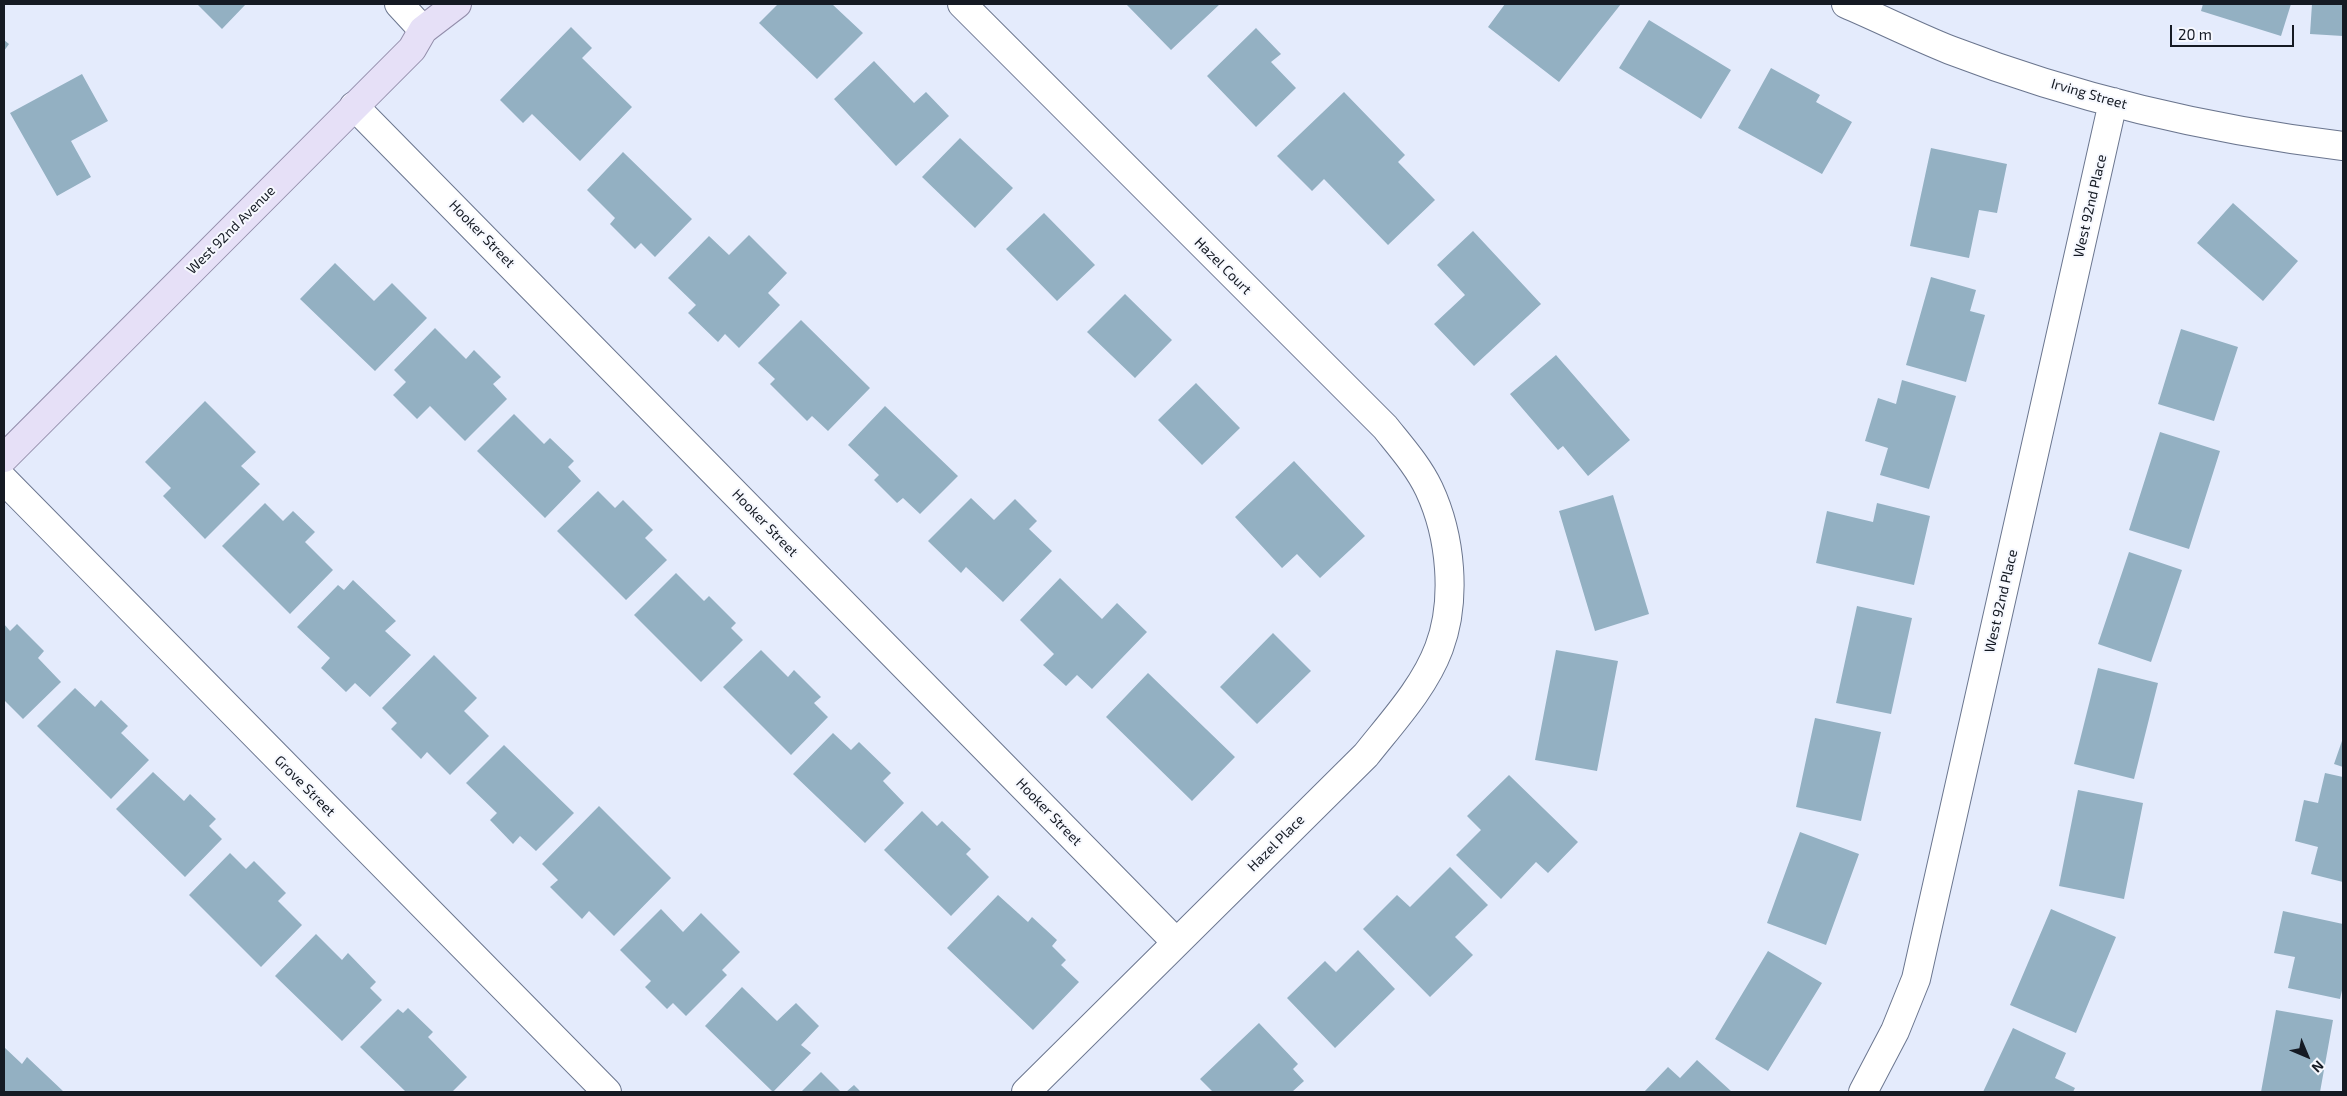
<!DOCTYPE html>
<html>
<head>
<meta charset="utf-8">
<style>
  body { margin:0 }
  #map { position:relative; width:2347px; height:1096px; overflow:hidden; background:#e4ebfc; font-family:"Exo 2",sans-serif }
  canvas { display:block }
  .frame { position:absolute; inset:0; border:5px solid #151a23; pointer-events:none }
  .north { position:absolute; left:2282px; top:1031px; width:50px; height:50px; -webkit-text-stroke:4px #f6f8fe; paint-order:stroke; rotate:135deg; font-size:14px; font-weight:700; line-height:20px; text-align:center; color:#151a23 }
  .north::after { content:''; display:block; margin:auto; width:18px; height:22px; background:#151a23; clip-path:polygon(50% 0,100% 100%,50% 72%,0 100%) }
  .scale { position:absolute; left:2170px; top:25px; width:124px; height:22px; box-sizing:border-box; border:2px solid #151a23; border-top:0; padding-left:6px; font-size:15px; line-height:18px; white-space:nowrap; color:#151a23; -webkit-text-stroke:4px #f6f8fe; paint-order:stroke }
</style>
</head>
<body>
<div id="map">
<canvas width="2347" height="1096"></canvas>
<div class="frame"></div>
<div class="north">N</div>
<div class="scale">20 m</div>
</div>
<script>
const context = document.querySelector('canvas').getContext('2d');
context.lineJoin = 'round';
function fill(path, color) {
  context.fillStyle = color;
  context.fill(path, 'evenodd');
}
function stroke(path, color, width, dash) {
  context.strokeStyle = color;
  context.lineWidth = width;
  context.lineCap = dash ? 'butt' : 'round';
  context.setLineDash(dash || []);
  context.stroke(path);
}
function write(font, color, halo, rows, align = 'center') {
  context.font = font + ' "Exo 2",sans-serif';
  context.lineWidth = 4;
  context.setLineDash([]);
  context.textBaseline = 'middle';
  context.strokeStyle = halo;
  context.fillStyle = color;
  for (const [text, x, y, turn = 0] of rows) {
    context.save();
    context.translate(x, y);
    context.rotate((+turn || 0) * Math.PI / 180);
    context.textAlign = isNaN(turn) ? turn : align;
    if (halo) context.strokeText(text, 0, 0);
    context.fillText(text, 0, 0);
    context.restore();
  }
}
fill(new Path2D(`
  M 197,4 L 246,4 L 222,29 Z
  M 778,4 L 832,4 L 863,33 L 817,79 L 759,23 Z
  M 1126,4 L 1220,4 L 1171,50 Z
  M 1505,4 L 1621,4 L 1559,82 L 1488,27 Z
  M 2203,4 L 2291,4 L 2281,36 L 2201,11 Z
  M 2312,4 L 2343,4 L 2343,36 L 2310,34 Z
  M 1649,20 L 1731,70 L 1701,119 L 1619,68 Z
  M 571,27 L 592,48 L 582,58 L 632,107 L 580,161 L 532,114 L 523,123 L 500,100 Z
  M 1256,28 L 1281,54 L 1271,62 L 1296,88 L 1256,127 L 1207,76 Z
  M 4,40 L 9,44 L 4,51 Z
  M 874,61 L 914,103 L 926,92 L 949,116 L 896,166 L 834,99 Z
  M 1771,68 L 1820,95 L 1816,102 L 1852,122 L 1822,174 L 1738,128 Z
  M 82,74 L 108,121 L 71,141 L 91,177 L 57,196 L 10,113 Z
  M 1344,92 L 1405,155 L 1398,162 L 1435,200 L 1388,245 L 1324,179 L 1312,191 L 1277,156 Z
  M 960,138 L 1013,188 L 975,228 L 922,177 Z
  M 1931,148 L 2007,164 L 1997,213 L 1979,210 L 1969,258 L 1910,246 Z
  M 623,152 L 692,219 L 655,257 L 641,243 L 635,249 L 610,224 L 615,218 L 587,190 Z
  M 2233,203 L 2298,261 L 2263,301 L 2197,243 Z
  M 1044,213 L 1095,265 L 1057,301 L 1006,249 Z
  M 1473,231 L 1541,304 L 1474,366 L 1434,324 L 1465,295 L 1437,265 Z
  M 749,235 L 787,273 L 768,293 L 780,305 L 739,348 L 725,334 L 718,342 L 688,313 L 696,305 L 668,278 L 709,236 L 729,255 Z
  M 335,263 L 374,301 L 392,283 L 427,318 L 375,371 L 300,299 Z
  M 1931,277 L 1976,290 L 1970,311 L 1985,315 L 1966,382 L 1906,365 Z
  M 1125,294 L 1172,340 L 1135,378 L 1087,332 Z
  M 801,320 L 870,388 L 828,431 L 812,416 L 807,421 L 770,384 L 775,379 L 758,363 Z
  M 435,328 L 466,359 L 474,350 L 501,377 L 493,384 L 507,399 L 465,441 L 430,406 L 417,419 L 393,395 L 406,382 L 394,370 Z
  M 2181,329 L 2238,347 L 2214,421 L 2158,404 Z
  M 1556,355 L 1630,440 L 1588,476 L 1563,446 L 1558,450 L 1510,394 Z
  M 1902,380 L 1956,396 L 1929,489 L 1880,475 L 1888,448 L 1865,441 L 1878,398 L 1896,404 Z
  M 1196,383 L 1240,428 L 1202,465 L 1158,420 Z
  M 205,401 L 256,452 L 241,466 L 260,484 L 205,539 L 163,496 L 171,488 L 145,462 Z
  M 885,406 L 958,476 L 920,514 L 903,498 L 897,503 L 874,480 L 879,475 L 848,445 Z
  M 514,414 L 544,444 L 550,438 L 574,461 L 568,467 L 581,481 L 545,518 L 477,451 Z
  M 2160,432 L 2220,451 L 2189,549 L 2129,530 Z
  M 1294,461 L 1365,536 L 1320,578 L 1297,554 L 1282,568 L 1235,517 Z
  M 598,491 L 615,508 L 623,500 L 653,530 L 645,538 L 667,560 L 626,600 L 557,531 Z
  M 1613,495 L 1649,614 L 1595,631 L 1559,511 Z
  M 971,498 L 994,520 L 1015,499 L 1037,521 L 1029,529 L 1052,551 L 1003,602 L 966,567 L 961,573 L 928,541 Z
  M 265,503 L 283,521 L 293,511 L 315,532 L 305,542 L 333,570 L 290,614 L 222,546 Z
  M 1877,503 L 1930,516 L 1914,585 L 1816,563 L 1827,511 L 1873,522 Z
  M 2129,552 L 2182,570 L 2151,662 L 2098,644 Z
  M 676,573 L 704,601 L 709,596 L 736,623 L 731,628 L 743,640 L 701,682 L 634,615 Z
  M 1060,578 L 1102,619 L 1117,603 L 1147,632 L 1092,689 L 1077,675 L 1066,686 L 1043,665 L 1054,654 L 1020,620 Z
  M 353,580 L 396,621 L 385,631 L 411,655 L 370,697 L 355,683 L 346,692 L 321,668 L 330,658 L 297,627 L 338,585 L 344,590 Z
  M 1857,606 L 1912,618 L 1891,714 L 1836,703 Z
  M 4,624 L 10,631 L 17,624 L 44,651 L 38,658 L 61,682 L 23,719 L 4,700 Z
  M 1273,633 L 1311,671 L 1257,724 L 1220,687 Z
  M 761,650 L 788,677 L 794,670 L 821,697 L 814,703 L 828,717 L 791,755 L 723,687 Z
  M 1556,650 L 1618,661 L 1597,771 L 1535,760 Z
  M 434,655 L 477,698 L 464,711 L 489,736 L 450,775 L 427,752 L 421,759 L 391,729 L 397,723 L 382,708 Z
  M 2098,668 L 2158,683 L 2134,779 L 2074,764 Z
  M 1148,673 L 1235,757 L 1192,801 L 1106,717 Z
  M 75,688 L 95,707 L 101,700 L 128,726 L 121,733 L 149,760 L 111,799 L 37,726 Z
  M 1815,718 L 1881,732 L 1861,821 L 1796,807 Z
  M 833,733 L 851,750 L 859,742 L 891,773 L 883,781 L 904,803 L 865,843 L 793,774 Z
  M 2343,738 L 2343,767 L 2334,764 Z
  M 504,745 L 574,813 L 536,851 L 520,836 L 513,844 L 490,820 L 497,813 L 466,783 Z
  M 153,772 L 184,801 L 190,794 L 216,819 L 209,826 L 222,839 L 185,877 L 116,809 Z
  M 2325,773 L 2343,777 L 2343,882 L 2311,874 L 2318,847 L 2295,841 L 2304,800 L 2318,803 Z
  M 1509,775 L 1578,842 L 1548,873 L 1536,862 L 1501,899 L 1456,855 L 1481,830 L 1467,816 Z
  M 2078,790 L 2143,803 L 2124,899 L 2059,886 Z
  M 599,806 L 671,878 L 614,936 L 589,911 L 582,919 L 550,887 L 558,880 L 542,864 Z
  M 922,811 L 937,826 L 942,821 L 971,849 L 966,854 L 989,877 L 951,916 L 884,850 Z
  M 1800,832 L 1859,854 L 1826,945 L 1767,923 Z
  M 230,853 L 246,869 L 254,861 L 286,893 L 278,901 L 302,925 L 261,967 L 189,895 Z
  M 1450,867 L 1488,905 L 1455,937 L 1473,955 L 1430,997 L 1363,929 L 1397,895 L 1410,907 Z
  M 998,895 L 1028,922 L 1032,917 L 1057,940 L 1052,946 L 1066,960 L 1061,965 L 1079,982 L 1033,1030 L 947,948 Z
  M 661,909 L 683,932 L 701,913 L 740,952 L 722,970 L 727,975 L 686,1016 L 673,1003 L 667,1009 L 645,987 L 651,981 L 620,950 Z
  M 2051,909 L 2116,937 L 2076,1033 L 2010,1005 Z
  M 2283,911 L 2343,924 L 2343,986 L 2340,999 L 2288,988 L 2295,957 L 2274,953 Z
  M 316,934 L 342,960 L 348,953 L 376,982 L 370,988 L 382,1000 L 342,1041 L 275,976 Z
  M 1358,950 L 1395,989 L 1335,1048 L 1287,998 L 1325,961 L 1336,972 Z
  M 1768,951 L 1822,983 L 1768,1071 L 1715,1039 Z
  M 742,987 L 777,1021 L 796,1003 L 819,1026 L 801,1045 L 811,1053 L 773,1092 L 705,1026 Z
  M 408,1008 L 433,1032 L 428,1037 L 467,1077 L 452,1092 L 406,1092 L 360,1047 L 398,1009 L 403,1013 Z
  M 2276,1010 L 2333,1020 L 2320,1092 L 2261,1092 Z
  M 1259,1023 L 1298,1064 L 1293,1069 L 1304,1081 L 1292,1092 L 1213,1092 L 1200,1079 Z
  M 2013,1028 L 2066,1053 L 2055,1078 L 2075,1088 L 2073,1092 L 1983,1092 Z
  M 4,1047 L 22,1064 L 27,1057 L 64,1092 L 4,1092 Z
  M 1697,1060 L 1732,1092 L 1644,1092 L 1668,1067 L 1680,1078 Z
  M 821,1072 L 841,1092 L 801,1092 Z
  M 854,1085 L 861,1092 L 846,1092 Z`), '#93b0c2');
const street = new Path2D(`
  M 399,4 L 423,30
  M 962,4 L 1385,427 C 1401,447 1418,466 1429,489 C 1451,536 1457,600 1439,648 C 1424,688 1392,722 1366,755 L 1026,1092
  M 1846,4 C 1881,19 1915,36 1950,50 C 2075,98 2210,130 2343,146
  M 354,106 L 1176,942
  M 4,480 L 607,1092
  M 1863,1092 L 1895,1031 L 1916,979 L 2113,102`);
const primary = new Path2D(`
  M 4,458 L 412,49 L 423,30 L 457,4`);
stroke(street, '#6b768f', 30);
stroke(primary, '#928daa', 30);
stroke(street, '#fff', 28);
stroke(primary, '#e6e0f7', 28);
write('14px', '#151a23', '#f6f8fe', [
  ["Irving Street",2089,94,16],
  ["West 92nd Place",2090,206,-77],
  ["West 92nd Avenue",231,230,-45],
  ["Hooker Street",482,234,46],
  ["Hazel Court",1223,266,45],
  ["Hooker Street",765,523,46],
  ["West 92nd Place",2001,601,-77],
  ["Grove Street",305,786,45],
  ["Hooker Street",1049,812,46],
  ["Hazel Place",1276,843,-45]
]);
</script>
</body>
</html>
